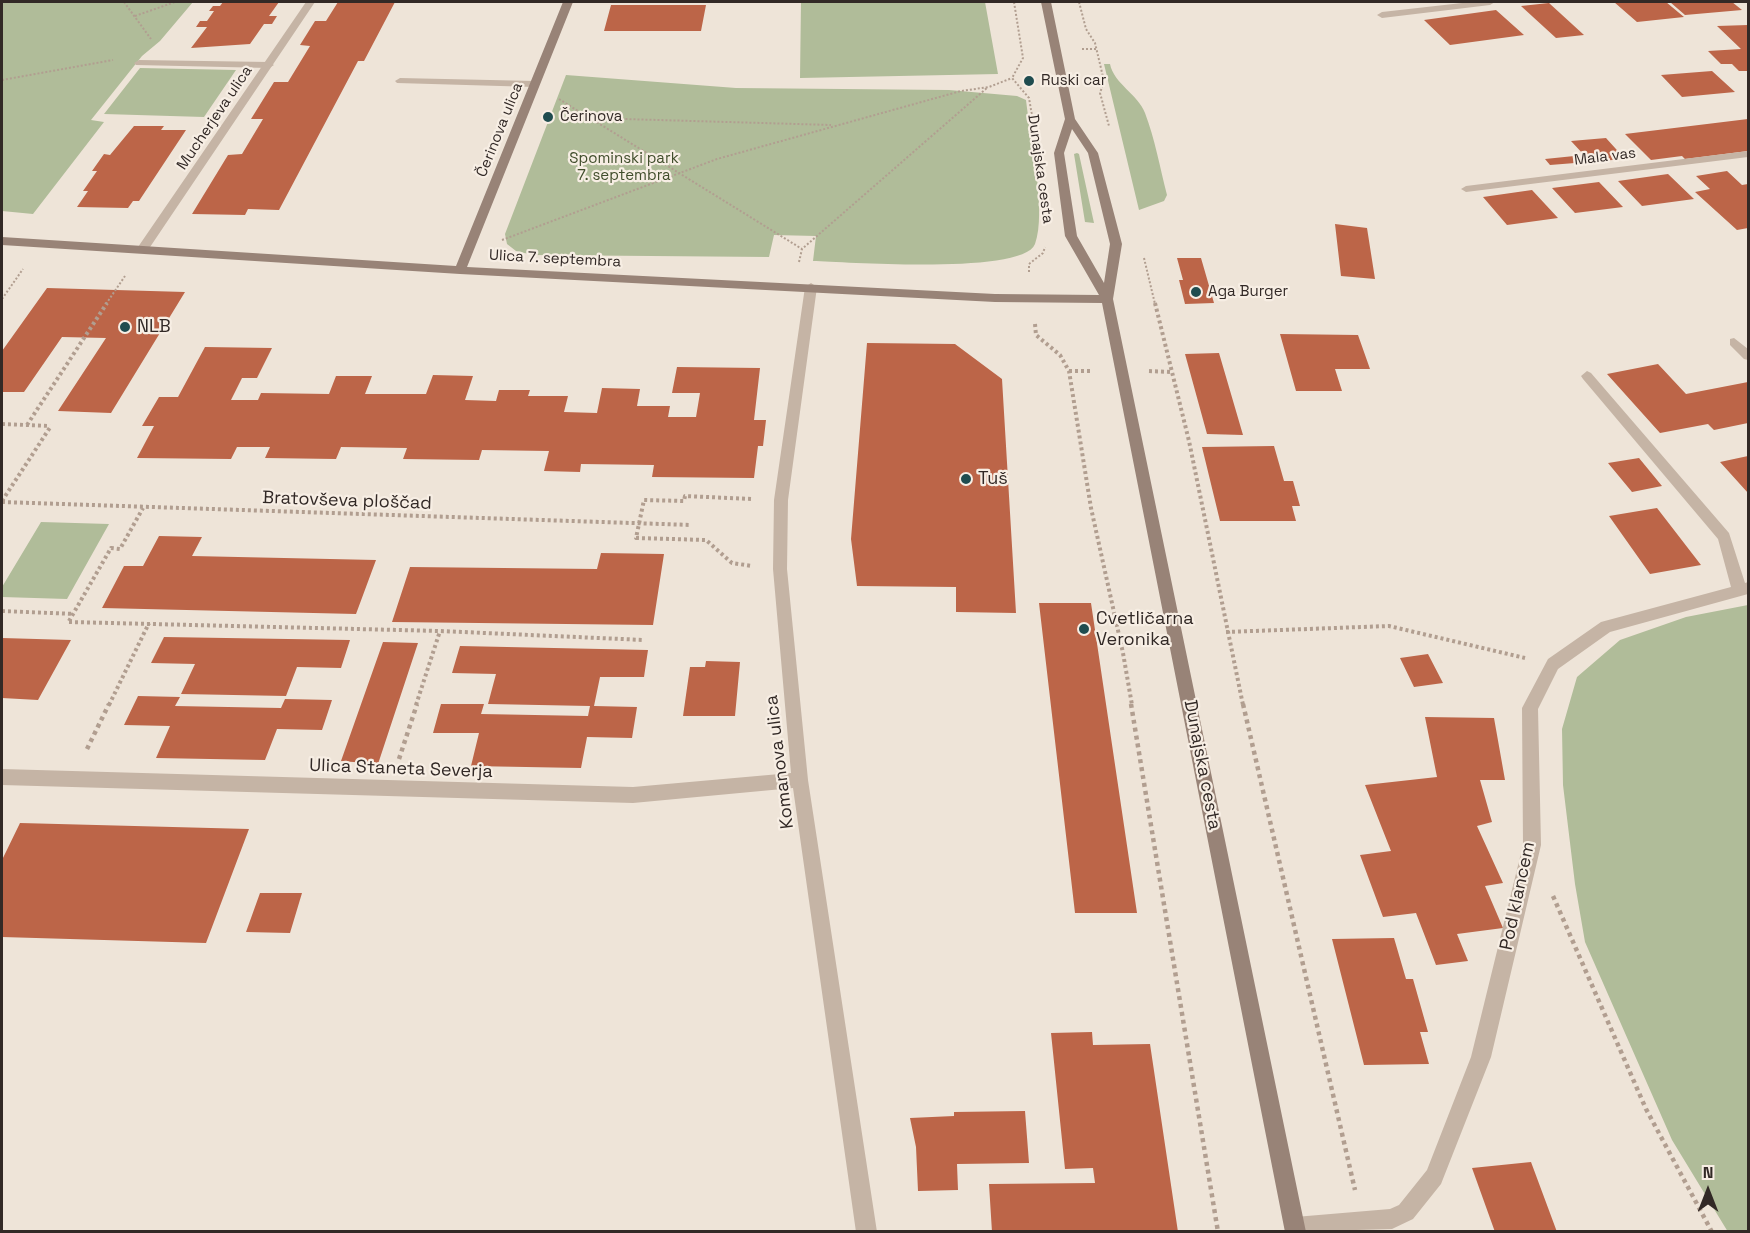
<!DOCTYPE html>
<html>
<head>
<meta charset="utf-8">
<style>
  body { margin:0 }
  #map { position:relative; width:1750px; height:1233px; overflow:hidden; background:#eee4d8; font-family:"Space Grotesk",sans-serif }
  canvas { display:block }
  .frame { position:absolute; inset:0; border:3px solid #322926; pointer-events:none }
  .north { position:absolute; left:1678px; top:1161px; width:60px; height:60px; -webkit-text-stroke:4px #f7eee4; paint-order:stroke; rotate:0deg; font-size:16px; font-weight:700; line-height:24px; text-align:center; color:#322926 }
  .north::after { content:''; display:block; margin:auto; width:21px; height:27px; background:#322926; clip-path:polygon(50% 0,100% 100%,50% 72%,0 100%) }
</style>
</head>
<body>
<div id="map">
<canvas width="1750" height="1233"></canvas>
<div class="frame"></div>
<div class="north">N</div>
</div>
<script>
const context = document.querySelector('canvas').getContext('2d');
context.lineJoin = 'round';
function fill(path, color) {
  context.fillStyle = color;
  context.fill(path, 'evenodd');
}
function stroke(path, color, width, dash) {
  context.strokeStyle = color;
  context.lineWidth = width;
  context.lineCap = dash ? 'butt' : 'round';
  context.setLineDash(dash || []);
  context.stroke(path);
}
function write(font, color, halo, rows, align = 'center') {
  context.font = font + ' "Space Grotesk",sans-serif';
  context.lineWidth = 4.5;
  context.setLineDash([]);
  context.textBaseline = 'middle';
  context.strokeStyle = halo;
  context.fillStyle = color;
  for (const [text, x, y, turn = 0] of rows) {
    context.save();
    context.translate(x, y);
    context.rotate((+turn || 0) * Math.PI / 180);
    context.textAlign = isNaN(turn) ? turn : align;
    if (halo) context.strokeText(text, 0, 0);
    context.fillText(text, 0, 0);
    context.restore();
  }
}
fill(new Path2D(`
  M 2,2 L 193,2 L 160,41 L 142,56 L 91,120 L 104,122 L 33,214 L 2,211 Z
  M 801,2 L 985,2 L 998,74 L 800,78 Z
  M 1104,64 L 1110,64 C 1114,84 1138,94 1145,113 C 1155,139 1160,168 1167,195 L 1164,201 L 1139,210 Z
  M 140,68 L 236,70 L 204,117 L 104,114 Z
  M 566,75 L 736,88 L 949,90 L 1017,96 L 1026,100 C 1030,137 1047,212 1035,244 C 1023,275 848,262 813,261 L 816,236 L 774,235 L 769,257 L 533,255 L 516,251 L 507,244 L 505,234 Z
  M 1077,153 L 1079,154 L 1094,223 L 1085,222 L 1074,154 Z
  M 41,522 L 109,524 L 67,599 L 2,597 L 2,587 Z
  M 1748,605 L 1748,1231 L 1728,1232 L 1672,1140 L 1585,942 L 1575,884 L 1563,785 L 1562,729 L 1577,677 L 1620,640 L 1686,617 Z`), '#b0bc99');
fill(new Path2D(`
  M 223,2 L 279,2 L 269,16 L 277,16 L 272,24 L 264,24 L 250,44 L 191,48 L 207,27 L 196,27 L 200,21 L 207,21 L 214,11 L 209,11 L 213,6 L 220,6 Z
  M 338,2 L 395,2 L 364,61 L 358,61 L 279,210 L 248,209 L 245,215 L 192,214 L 228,155 L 242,154 L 263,119 L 251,119 L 274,82 L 288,82 L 310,46 L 300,45 L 315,21 L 326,21 Z
  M 1614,2 L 1666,2 L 1684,17 L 1637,22 Z
  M 1670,2 L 1732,2 L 1742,10 L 1685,15 Z
  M 1549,3 L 1584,35 L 1556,38 L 1521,6 Z
  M 611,5 L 706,5 L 701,31 L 604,31 Z
  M 1496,10 L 1524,35 L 1450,45 L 1424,20 Z
  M 1748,25 L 1748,71 L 1739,71 L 1732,64 L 1721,64 L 1708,51 L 1741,49 L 1717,26 Z
  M 1712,71 L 1735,92 L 1682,97 L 1661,75 Z
  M 1748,119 L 1748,151 L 1685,159 L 1682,156 L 1651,160 L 1625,134 Z
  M 134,126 L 164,126 L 161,130 L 186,130 L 139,201 L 133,201 L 128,208 L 77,207 L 88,191 L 83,191 L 97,171 L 92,171 L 104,154 L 110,155 Z
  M 1606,138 L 1625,159 L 1550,165 L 1545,159 L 1584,155 L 1571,141 Z
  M 1727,171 L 1742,185 L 1748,184 L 1748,228 L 1737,230 L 1695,192 L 1710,189 L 1696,176 Z
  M 1668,174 L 1694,199 L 1642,206 L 1618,181 Z
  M 1599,182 L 1623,207 L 1575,213 L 1552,188 Z
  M 1532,190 L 1558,218 L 1507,225 L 1483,197 Z
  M 1335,224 L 1367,228 L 1375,279 L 1341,276 Z
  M 1177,258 L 1201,258 L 1214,303 L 1185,304 L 1179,280 L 1183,280 Z
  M 47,288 L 185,292 L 111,413 L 58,411 L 106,338 L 62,337 L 24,392 L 2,392 L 2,351 Z
  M 1280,334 L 1358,335 L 1370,369 L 1335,369 L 1342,391 L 1296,391 Z
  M 867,343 L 955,344 L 1002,379 L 1016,613 L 956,612 L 956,587 L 857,586 L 851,539 Z
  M 205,347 L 272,348 L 257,378 L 242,378 L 231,400 L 258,400 L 261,393 L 329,394 L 336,376 L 372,376 L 365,394 L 426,394 L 433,375 L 473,376 L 465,400 L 496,401 L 499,390 L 530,390 L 528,396 L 568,396 L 564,412 L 597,413 L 602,388 L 640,389 L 637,406 L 670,406 L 668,417 L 696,417 L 700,393 L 672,393 L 677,367 L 760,368 L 754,420 L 766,420 L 763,446 L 758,446 L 754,478 L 652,477 L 654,465 L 581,464 L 580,472 L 544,471 L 549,451 L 482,450 L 479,460 L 403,459 L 407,448 L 341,447 L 336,459 L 265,458 L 270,447 L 237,447 L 231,459 L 137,458 L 154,426 L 142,426 L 159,397 L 178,397 Z
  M 1219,353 L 1243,435 L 1207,434 L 1185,354 Z
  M 1658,364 L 1686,394 L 1748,382 L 1748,423 L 1714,430 L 1708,424 L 1660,433 L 1607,374 Z
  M 1274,446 L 1284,481 L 1293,481 L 1300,506 L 1292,506 L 1296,521 L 1220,521 L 1202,447 Z
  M 1748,456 L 1748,493 L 1720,462 Z
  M 1639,458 L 1662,486 L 1632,492 L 1608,463 Z
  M 1657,508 L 1701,565 L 1650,574 L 1609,516 Z
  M 159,536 L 202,537 L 192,556 L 376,560 L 356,614 L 102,608 L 124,566 L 143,566 Z
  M 601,553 L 664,554 L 653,625 L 392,622 L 410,567 L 597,569 Z
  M 1039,603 L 1091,603 L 1137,913 L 1075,913 Z
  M 164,637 L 350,640 L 341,668 L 297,667 L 286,696 L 181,694 L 195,664 L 151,663 Z
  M 2,638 L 71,640 L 38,700 L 2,698 Z
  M 383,642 L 418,643 L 378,764 L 341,761 Z
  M 460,646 L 648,650 L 644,677 L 600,677 L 594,706 L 637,707 L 632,738 L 587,737 L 581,768 L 471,766 L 479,733 L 433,733 L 441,704 L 484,704 L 481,714 L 588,716 L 590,706 L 488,704 L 496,674 L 452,673 Z
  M 1428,654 L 1443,683 L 1414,687 L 1400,658 Z
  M 706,661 L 740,662 L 735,716 L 683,716 L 690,667 L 705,667 Z
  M 138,696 L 180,697 L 175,706 L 281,708 L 285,699 L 332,700 L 322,730 L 277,729 L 265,760 L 156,758 L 170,726 L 124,725 Z
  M 1425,717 L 1494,718 L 1505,780 L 1480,780 L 1492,822 L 1477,826 L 1503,883 L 1485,886 L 1503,928 L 1457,934 L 1468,961 L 1436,965 L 1416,913 L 1383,917 L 1360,855 L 1391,851 L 1365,785 L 1437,777 Z
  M 20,823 L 249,829 L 206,943 L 2,937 L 2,860 Z
  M 260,893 L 302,893 L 290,933 L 246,932 Z
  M 1394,938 L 1406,979 L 1413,979 L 1428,1032 L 1420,1032 L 1429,1064 L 1364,1065 L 1332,939 Z
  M 1092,1032 L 1093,1045 L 1150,1044 L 1178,1232 L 992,1232 L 989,1184 L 1095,1183 L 1093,1168 L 1065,1169 L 1051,1033 Z
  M 1025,1111 L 1029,1163 L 957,1164 L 958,1190 L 918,1191 L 916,1147 L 910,1118 L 954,1116 L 954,1112 Z
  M 1531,1162 L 1557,1232 L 1495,1232 L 1472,1168 Z`), '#bc6548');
stroke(new Path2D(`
  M 124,2 L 151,39
  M 1014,2 L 1023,58 L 1012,78 L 1029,98 L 1035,133
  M 1079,2 L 1086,29 L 1095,43 L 1104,81 L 1100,93 L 1109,126
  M 135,16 L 175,2
  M 1082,49 L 1097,49
  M 2,80 L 113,60
  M 559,99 L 589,118 L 831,125
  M 590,118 L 802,249
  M 502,240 L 717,159 L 961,91 L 989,87 L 1012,78
  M 1144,258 L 1155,304
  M 799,262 L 802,249 L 988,87
  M 1029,272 L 1029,264 L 1043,253 L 1045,247
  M 2,299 L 23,269
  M 106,304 L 125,276`), '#b19e90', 2, [2, 2]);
stroke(new Path2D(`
  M 1155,303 L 1189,441 L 1243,705
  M 1035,324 L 1036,335 L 1060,355 L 1069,371 L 1091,508 L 1123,653 L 1132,705
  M 1069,371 L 1093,371
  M 1149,371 L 1172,372
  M 2,424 L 50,426
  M 27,425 L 107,303
  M 751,499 L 685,496 L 684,501 L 644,500 L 636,538 L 706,540 L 732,563 L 752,566
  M 2,501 L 51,426
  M 2,502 L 691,525
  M 2,611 L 74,614
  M 69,621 L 111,548 L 120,549 L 143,508
  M 69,622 L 440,631 L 644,640
  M 1226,632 L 1389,626 L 1525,658
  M 109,705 L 149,623
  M 416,705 L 440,631`), '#b19e90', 4, [3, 3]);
stroke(new Path2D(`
  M 1131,704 L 1218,1232
  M 1243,704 L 1355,1190
  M 87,749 L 109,704
  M 399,759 L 417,704
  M 1553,896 L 1646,1109 L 1712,1232`), '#b19e90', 4.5, [4, 4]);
fill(new Path2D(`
  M 1471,2 L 1495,2 L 1490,5 L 1382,18 L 1377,15 L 1382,12 Z
  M 139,60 L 269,62 L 274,65 L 269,68 L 136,65 L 134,63 Z
  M 400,78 L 535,81 L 540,84 L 535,87 L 397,83 L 395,81 Z`), '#c5b4a5');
fill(new Path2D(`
  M 306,2 L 315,2 L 146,253 L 138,253 L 138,247 Z
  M 1748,151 L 1748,157 L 1466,192 L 1461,189 L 1466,186 Z
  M 811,283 L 817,287 L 788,500 L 787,569 L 808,780 L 877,1232 L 856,1232 L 793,788 L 633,803 L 2,785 L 2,769 L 633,787 L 791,773 L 773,569 L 774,500 L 805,287 Z
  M 1734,338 L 1748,349 L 1748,360 L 1744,359 L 1730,345 L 1730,339 Z
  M 1587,371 L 1591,373 L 1729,533 L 1745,583 L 1748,582 L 1748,594 L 1610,632 L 1558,669 L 1538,709 L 1541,845 L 1491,1057 L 1441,1184 L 1413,1219 L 1392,1229 L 1286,1232 L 1285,1227 L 1288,1220 L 1295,1217 L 1390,1209 L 1399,1205 L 1427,1170 L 1471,1057 L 1523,845 L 1522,708 L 1548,659 L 1601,622 L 1731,587 L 1718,539 L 1583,379 L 1581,376 Z`), '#c5b4a5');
fill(new Path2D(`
  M 563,2 L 573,2 L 467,267 L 995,294 L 1099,295 L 1065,236 L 1054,153 L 1065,119 L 1041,2 L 1051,2 L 1075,119 L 1098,153 L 1122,244 L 1113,299 L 1306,1232 L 1285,1232 L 1102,303 L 995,302 L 460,274 L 2,245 L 2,237 L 456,266 ZM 1072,129 L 1088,153 L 1110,244 L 1104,283 L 1077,236 L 1064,153 Z`), '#988377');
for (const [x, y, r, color] of [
  [1029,81,6,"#1f4c4f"],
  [548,117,6,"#1f4c4f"],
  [1196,292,6,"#1f4c4f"],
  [125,327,6,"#1f4c4f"],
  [966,479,6,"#1f4c4f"],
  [1084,629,6,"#1f4c4f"]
]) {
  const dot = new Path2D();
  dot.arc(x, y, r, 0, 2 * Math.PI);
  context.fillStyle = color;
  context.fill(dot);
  stroke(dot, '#f7eee4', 2);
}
write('15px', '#322926', '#f7eee4', [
  ["Ruski car",1041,81],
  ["Čerinova",560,117],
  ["Aga Burger",1208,292]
], 'left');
write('15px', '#322926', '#f7eee4', [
  ["Mucherjeva ulica",215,118,-56],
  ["Čerinova ulica",500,130,-68],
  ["Mala vas",1605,157,-7],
  ["Dunajska cesta",1040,169,82],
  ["Ulica 7. septembra",555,259,3]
]);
write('15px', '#414e2c', '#f7eee4', [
  ["Spominski park",624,159],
  ["7. septembra",624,176]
]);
write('18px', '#322926', '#f7eee4', [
  ["NLB",137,327],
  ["Tuš",978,479],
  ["Cvetličarna",1096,619],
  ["Veronika",1096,640]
], 'left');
write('18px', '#322926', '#f7eee4', [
  ["Bratovševa ploščad",347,501,2],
  ["Komanova ulica",780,762,-97],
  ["Dunajska cesta",1202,765,79],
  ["Ulica Staneta Severja",401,769,2],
  ["Pod klancem",1518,896,-78]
]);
</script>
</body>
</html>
